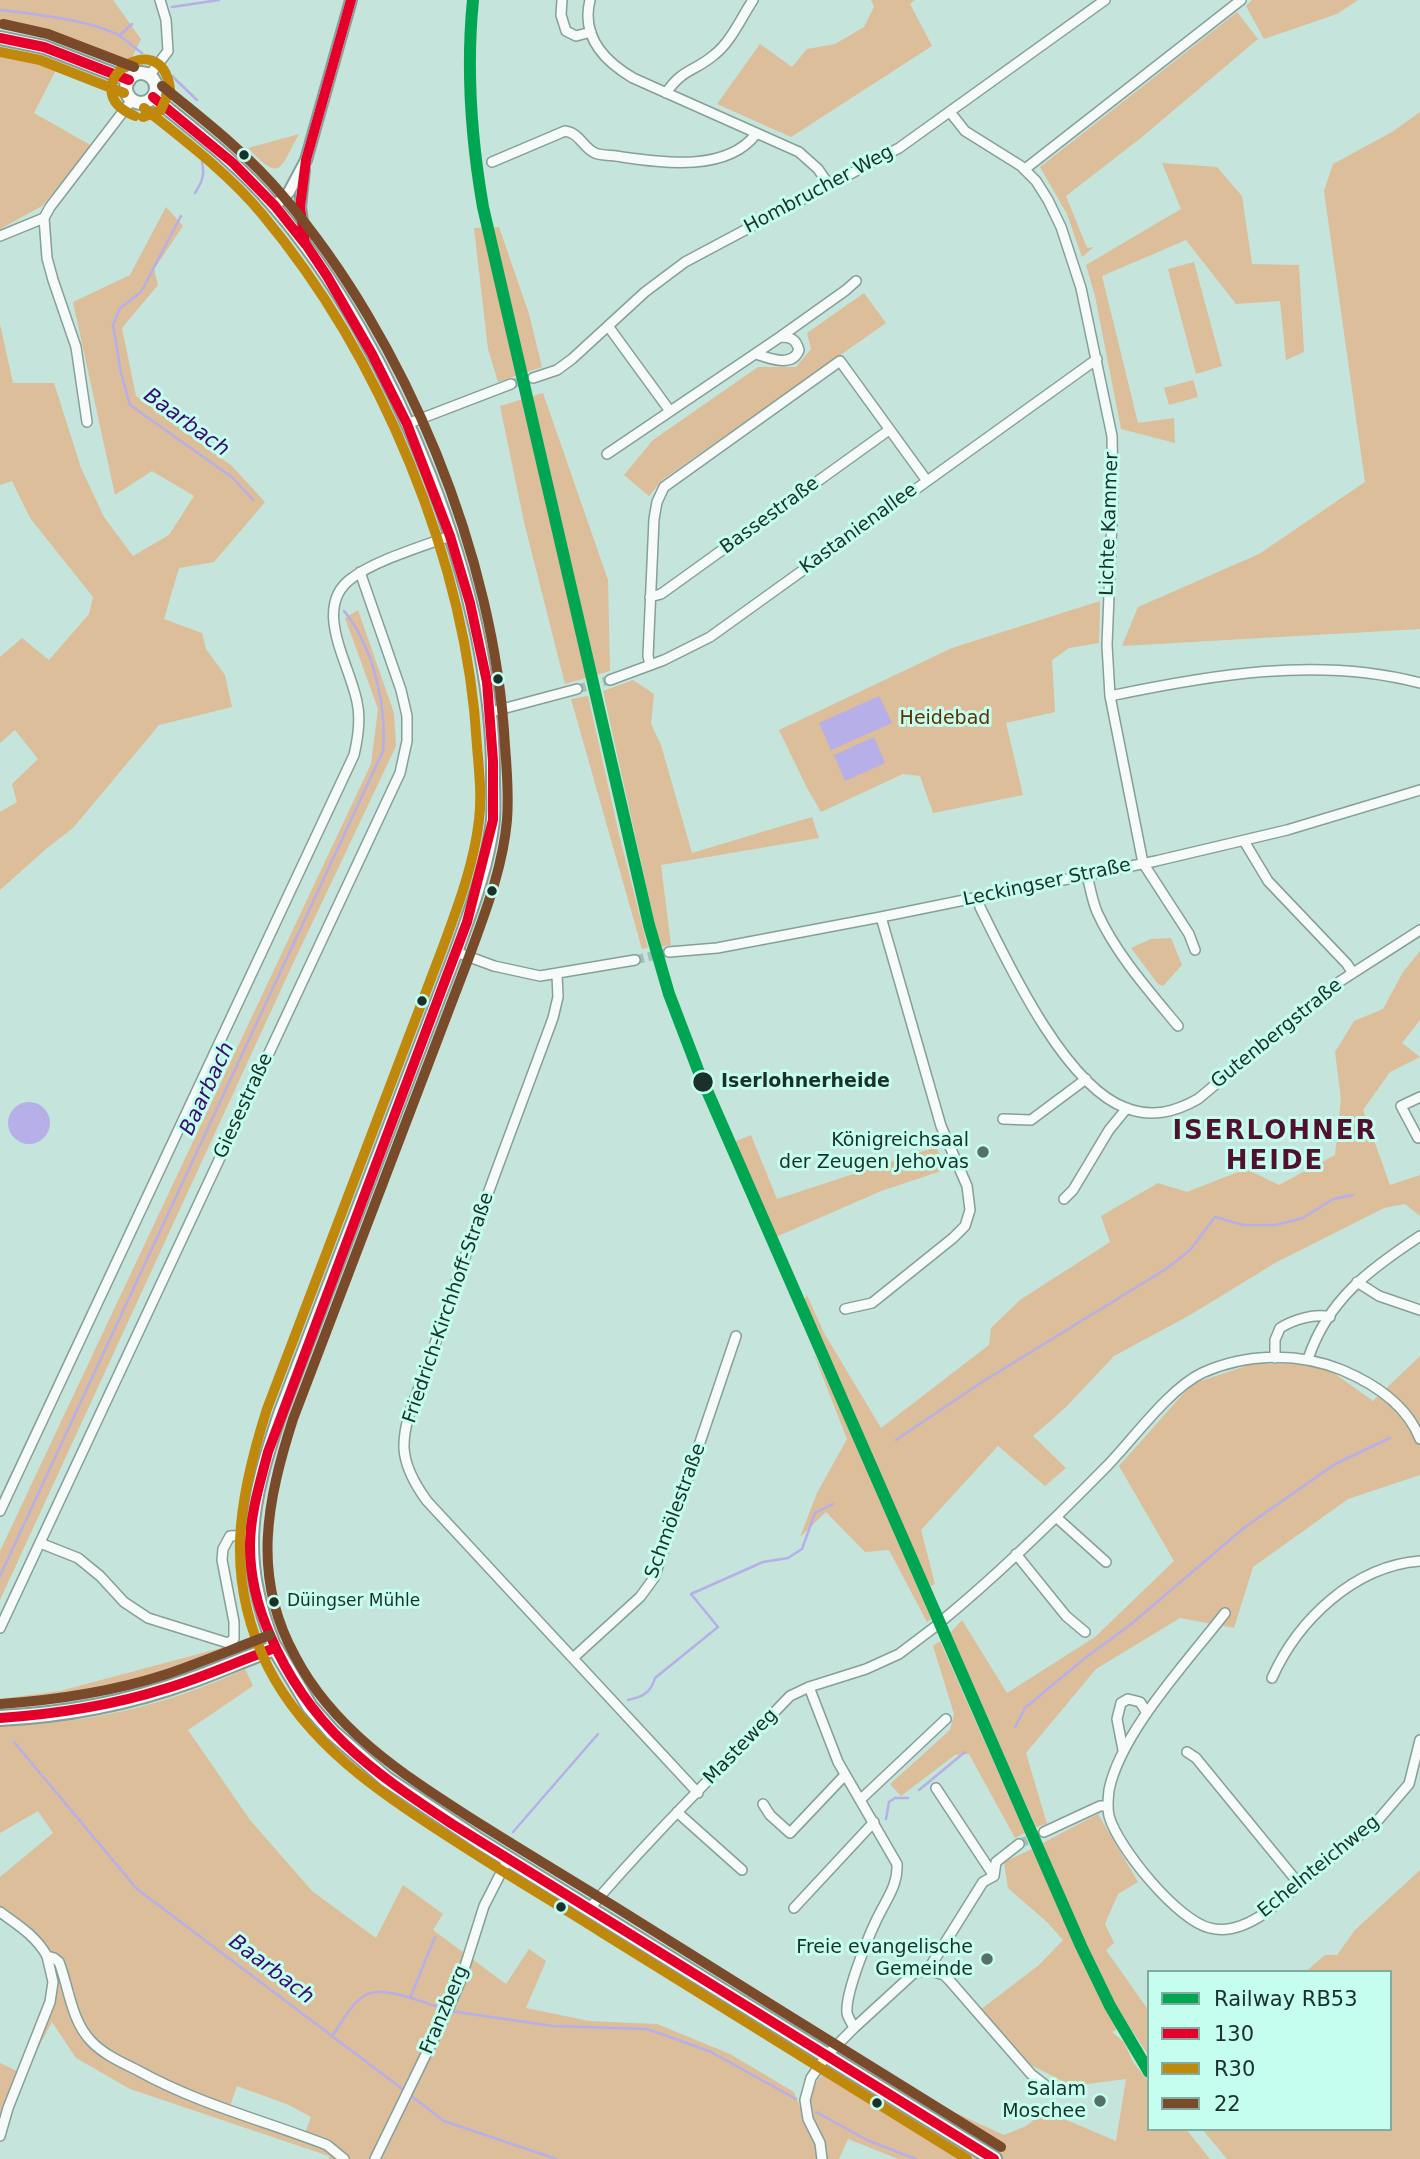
<!DOCTYPE html>
<html>
<head>
<meta charset="utf-8">
<style>
  body { margin:0 }
  #map { position:relative; width:1420px; height:2159px; overflow:hidden; background:#c5e4db; font-family:"DejaVu Sans",sans-serif }
  canvas { display:block }
  .legend { position:absolute; left:1147px; top:1970px; width:245px; height:161px; box-sizing:border-box; background:#c5feee; border:2px solid #81aca0; margin:0; padding:9px 12px; list-style:none; font-size:21px; color:#1a312b }
  .legend li { display:flex; align-items:center; gap:14px; height:35px }
  .legend b { width:35px; border:2px solid #81aca0 }
</style>
</head>
<body>
<div id="map">
<canvas width="1420" height="2159"></canvas>
<ul class="legend">
<li><b style="height:9px;background:#00a651"></b>Railway RB53</li>
<li><b style="height:9px;background:#e4002b"></b>130</li>
<li><b style="height:9px;background:#c0890b"></b>R30</li>
<li><b style="height:9px;background:#7a4b2a"></b>22</li>
</ul>
</div>
<script>
const context = document.querySelector('canvas').getContext('2d');
context.lineJoin = 'round';
function fill(path, color) {
  context.fillStyle = color;
  context.fill(path, 'evenodd');
}
function stroke(path, color, width, dash) {
  context.strokeStyle = color;
  context.lineWidth = width;
  context.lineCap = dash ? 'butt' : 'round';
  context.setLineDash(dash || []);
  context.stroke(path);
}
function write(font, color, halo, rows, align = 'center') {
  context.font = font + ' "DejaVu Sans",sans-serif';
  context.lineWidth = 6;
  context.setLineDash([]);
  context.textBaseline = 'middle';
  context.strokeStyle = halo;
  context.fillStyle = color;
  for (const [text, x, y, turn = 0] of rows) {
    context.save();
    context.translate(x, y);
    context.rotate((+turn || 0) * Math.PI / 180);
    context.textAlign = isNaN(turn) ? turn : align;
    if (halo) context.strokeText(text, 0, 0);
    context.fillText(text, 0, 0);
    context.restore();
  }
}
fill(new Path2D(`
  M 0,0 L 113,0 L 141,39 L 127,68 L 62,35 L 0,24 Z
  M 871,0 L 915,0 L 910,4 L 932,46 L 791,137 L 717,104 L 760,44 L 792,67 L 807,49 L 835,44 L 864,27 L 874,7 Z
  M 1252,0 L 1358,0 L 1337,14 L 1264,39 L 1246,6 Z
  M 1237,12 L 1258,39 L 1142,137 L 1066,196 L 1087,248 L 1094,247 L 1082,257 L 1067,214 L 1040,167 Z
  M 0,47 L 59,64 L 34,113 L 92,146 L 42,206 L 0,229 Z
  M 1420,112 L 1420,629 L 1122,646 L 1138,607 L 1259,554 L 1365,482 L 1324,191 L 1333,164 L 1392,132 Z
  M 299,134 C 279,170 281,183 248,148 Z
  M 1162,163 L 1217,167 L 1242,196 L 1252,264 L 1299,265 L 1304,352 L 1286,360 L 1280,301 L 1236,304 L 1186,240 L 1102,276 L 1138,423 L 1174,418 L 1175,443 L 1121,429 L 1095,296 L 1086,265 L 1181,209 Z
  M 166,207 L 183,226 L 154,269 L 158,285 L 122,328 L 136,396 L 232,466 L 265,502 L 214,562 L 179,568 L 164,619 L 202,633 L 206,649 L 225,675 L 232,707 L 159,725 L 73,828 L 46,849 L 0,890 L 0,812 L 17,802 L 12,784 L 38,759 L 15,730 L 0,743 L 0,657 L 22,638 L 49,660 L 89,614 L 93,597 L 30,518 L 12,481 L 0,485 L 0,324 L 13,383 L 54,383 L 81,468 L 104,517 L 133,556 L 169,535 L 194,496 L 152,471 L 115,495 L 73,302 L 130,275 Z
  M 499,227 L 529,314 L 542,367 L 498,382 L 488,349 L 474,228 Z
  M 1194,262 L 1222,366 L 1196,374 L 1168,269 Z
  M 864,293 L 886,323 L 662,480 L 649,496 L 624,475 L 653,440 L 758,367 L 796,367 L 811,349 L 807,333 Z
  M 1193,380 L 1198,397 L 1169,405 L 1164,388 Z
  M 543,393 L 608,580 L 610,671 L 565,684 L 524,522 L 500,406 Z
  M 1100,601 L 1099,643 L 1069,648 L 1052,660 L 1055,712 L 1006,723 L 1023,795 L 933,813 L 920,776 L 903,774 L 821,812 L 807,788 L 779,730 L 952,648 Z
  M 358,610 L 394,713 L 396,746 L 290,970 L 0,1600 L 0,1551 L 371,764 L 378,709 L 345,618 Z
  M 633,680 L 654,694 L 651,724 L 661,745 L 692,853 L 812,817 L 819,838 L 661,865 L 671,945 L 660,947 L 603,691 Z
  M 588,696 L 619,834 L 648,948 L 642,949 L 571,699 Z
  M 1171,938 L 1182,965 L 1163,986 L 1158,984 L 1131,948 L 1151,939 Z
  M 1420,951 L 1420,1020 L 1402,1043 L 1420,1057 L 1390,1072 L 1363,1110 L 1390,1185 L 1420,1175 L 1420,1216 L 1405,1204 L 1384,1208 L 1275,1263 L 1190,1315 L 1114,1356 L 1065,1408 L 1033,1436 L 1066,1468 L 1045,1486 L 998,1446 L 921,1530 L 935,1584 L 931,1586 L 915,1560 L 802,1304 L 807,1295 L 824,1333 L 881,1428 L 989,1345 L 991,1328 L 1020,1300 L 1110,1242 L 1101,1216 L 1158,1183 L 1187,1192 L 1246,1169 L 1279,1185 L 1335,1155 L 1341,1099 L 1335,1052 L 1354,1021 L 1383,1009 L 1403,972 Z
  M 751,1135 L 777,1199 L 936,1147 L 947,1169 L 881,1191 L 776,1237 L 734,1142 Z
  M 813,1352 L 836,1398 L 931,1619 L 927,1622 L 889,1550 L 865,1552 L 826,1512 L 800,1537 L 817,1493 L 847,1439 Z
  M 1420,1356 L 1420,1475 L 1348,1499 L 1253,1567 L 1234,1628 L 1180,1618 L 1096,1669 L 1026,1753 L 1047,1824 L 1036,1827 L 950,1633 L 962,1620 L 1007,1693 L 1095,1637 L 1174,1561 L 1119,1466 L 1192,1384 L 1252,1364 L 1321,1364 L 1373,1401 Z
  M 940,1641 L 1025,1833 L 1015,1838 L 969,1754 L 955,1755 L 901,1796 L 890,1784 L 950,1730 L 954,1714 L 933,1646 Z
  M 236,1644 C 211,1655 186,1668 161,1677 C 110,1696 54,1702 0,1705 L 0,1699 L 60,1691 Z
  M 245,1669 L 253,1686 L 188,1730 L 250,1820 L 312,1891 L 376,1938 L 403,1885 L 443,1914 L 433,1930 L 506,1984 L 529,1949 L 546,1961 L 526,2008 L 589,2021 L 657,2024 L 730,2054 L 794,2092 L 800,2107 L 828,2065 L 941,2121 L 956,2113 L 1004,2135 L 1026,2126 L 1045,2111 L 1116,2141 L 1126,2079 L 1072,2086 L 1027,2063 L 980,2010 L 1039,1965 L 1063,1940 L 1047,1922 L 1008,1888 L 1004,1862 L 1032,1849 L 1062,1910 L 1067,1905 L 1039,1845 L 1098,1814 L 1138,1882 L 1118,1894 L 1105,1924 L 1114,1943 L 1106,1950 L 1149,2011 L 1149,2056 L 1127,2023 L 1112,2032 L 1124,2042 L 1133,2062 L 1149,2082 L 1149,2129 L 1186,2129 L 1210,2159 L 898,2159 L 848,2139 L 839,2159 L 347,2159 L 305,2133 L 311,2117 L 289,2105 L 237,2086 L 229,2109 L 111,2056 L 83,2029 L 59,1962 L 0,1912 L 0,1877 L 53,1833 L 38,1811 L 0,1833 L 0,1725 C 85,1725 168,1705 245,1669 Z
  M 1420,1870 L 1420,2159 L 1227,2159 L 1202,2129 L 1390,2129 L 1390,1972 L 1305,1972 L 1325,1955 L 1337,1955 L 1355,1930 Z
  M 49,1959 L 58,1965 L 75,2019 L 111,2059 L 169,2092 L 327,2148 L 341,2159 L 329,2159 L 329,2156 L 130,2089 L 76,2058 L 52,2022 L 23,2076 L 52,2004 Z
  M 0,2063 L 21,2073 L 0,2132 Z`), '#dcbe9a');
fill(new Path2D(`
  M 879,696 L 892,723 L 831,750 L 819,723 Z
  M 874,737 L 885,763 L 845,781 L 834,755 Z
  M8 1123a21 21 0 1 1 42 0a21 21 0 1 1-42 0Z`), '#b6afe8');
stroke(new Path2D(`
  M 172,7 L 219,0
  M 0,10 C 33,14 91,20 120,36 C 127,41 135,48 142,53
  M 119,36 L 132,24
  M 172,76 L 197,100
  M 195,193 C 202,182 205,175 202,162
  M 181,216 L 141,292 L 120,308 L 113,325 L 121,373 L 130,405 L 233,478 L 253,500
  M 896,1440 L 982,1382 L 1166,1269 L 1190,1250 L 1215,1217 L 1244,1225 L 1275,1225 L 1303,1218 L 1333,1199 L 1353,1195
  M 0,1576 L 383,751 C 387,706 373,646 344,611
  M 628,1700 C 642,1697 651,1693 655,1678 L 718,1627 L 691,1594 L 763,1562 L 788,1558 L 802,1549 L 815,1513 L 833,1504
  M 1015,1727 L 1025,1708 L 1085,1658 L 1130,1625 L 1245,1527 L 1335,1464 L 1390,1438
  M 14,1742 L 137,1889 L 405,2091
  M 919,1790 L 965,1752
  M 886,1819 L 889,1802 L 895,1798 L 908,1798
  M 513,1832 L 598,1734
  M 410,1998 L 435,1937
  M 450,2011 L 553,2026 L 647,2029 L 709,2051 L 796,2099
  M 333,2035 C 341,2023 352,2003 364,1996 C 383,1984 424,2003 444,2009
  M 410,2095 L 444,2121 L 556,2159
  M 816,2112 L 869,2141 L 916,2159`), '#b6afe8', 2.5);
stroke(new Path2D(`
  M 511,384 L 533,378
  M 577,689 L 610,680
  M 635,960 L 669,952
  M 1019,1844 L 1044,1832`), '#a3c0b8', 9, [9, 4.5]);
const minor = new Path2D(`
  M 562,0 L 561,15 L 566,31 L 576,36 L 591,32
  M 590,0 C 581,36 604,61 633,78 L 799,152 L 818,169 L 829,185
  M 149,76 L 168,51 L 166,20 L 160,0
  M 666,93 C 683,68 694,72 714,55 C 731,42 741,18 753,0
  M 950,112 L 965,131 L 1021,166 L 1036,181 L 1048,200 L 1061,227 L 1081,288 L 1112,436 L 1113,494 L 1107,645 L 1110,696 L 1143,863 L 1189,934 L 1195,950
  M 492,162 L 565,131 C 580,133 583,148 595,153 C 602,156 614,155 622,157 C 664,163 727,172 756,134
  M 1025,169 L 1241,0
  M 44,218 L 47,258 L 53,280 L 76,347 L 87,422
  M 0,236 L 44,218 L 50,207 L 132,100
  M 608,326 L 670,411
  M 756,354 C 769,358 792,368 799,350 C 796,339 791,337 780,337
  M 533,378 L 557,370 L 572,359 L 645,292 L 685,262 L 899,148 L 1105,0
  M 407,424 L 511,384
  M 607,454 L 780,337 L 846,290 L 856,281
  M 650,597 L 661,594 L 889,430
  M 650,665 L 648,656 L 654,519 L 657,502 L 664,487 L 840,361 L 927,481
  M 610,680 L 664,660 L 710,637 L 1097,359
  M 1110,696 C 1210,675 1319,656 1420,683
  M 491,712 L 577,689
  M 1244,841 L 1268,881 L 1347,964 L 1352,972
  M 1087,875 C 1090,887 1092,900 1097,912 C 1116,954 1149,991 1178,1026
  M 978,898 L 980,907 C 1008,964 1065,1086 1126,1108 C 1152,1118 1175,1112 1198,1099 L 1339,982 L 1420,930
  M 456,952 L 494,966 L 540,976 L 635,960
  M 669,952 L 717,948 L 881,917 L 1156,861 L 1287,830 L 1420,790
  M 557,975 L 558,997 L 553,1018 C 512,1130 468,1242 431,1356 C 422,1384 403,1417 404,1448 C 405,1468 416,1486 427,1501 L 698,1793
  M 1420,1097 L 1401,1106 L 1418,1138 L 1420,1137
  M 1003,1119 L 1031,1120 L 1086,1079
  M 1064,1199 L 1073,1190 L 1109,1130 L 1127,1108
  M 1357,1282 L 1379,1296 L 1420,1310
  M 845,1309 L 872,1303 L 953,1238 L 965,1226 L 970,1210 L 967,1186 L 941,1126 L 881,917
  M 1275,1358 L 1275,1340 L 1280,1328 C 1293,1320 1314,1313 1330,1317
  M 1308,1359 C 1328,1299 1370,1269 1420,1236
  M 0,1511 L 354,755 C 358,738 361,719 357,702 C 350,664 311,607 352,578 C 376,560 421,547 450,536
  M 1056,1517 L 1106,1562
  M 40,1543 L 78,1558 L 100,1576 L 124,1602 L 148,1618 L 228,1643 L 234,1639 L 234,1622 L 222,1560 L 223,1549 L 230,1536 L 251,1535
  M 1016,1554 L 1066,1616 L 1085,1632
  M 1225,1613 C 1188,1661 1121,1732 1109,1790 C 1108,1799 1107,1807 1109,1816 C 1118,1848 1178,1921 1210,1928 C 1229,1933 1249,1924 1265,1913 L 1379,1819 L 1409,1784 L 1420,1740
  M 944,1619 C 1001,1572 1055,1519 1107,1466 C 1134,1438 1169,1389 1202,1373 C 1246,1353 1298,1352 1342,1370 C 1375,1384 1407,1405 1420,1439
  M 0,1628 L 400,773 L 407,741 L 407,716 L 401,690 L 360,572
  M 573,1658 L 640,1597 L 654,1578 L 736,1336
  M 1272,1678 C 1298,1620 1354,1566 1420,1561
  M 1123,1750 L 1117,1719 L 1121,1703 L 1128,1699 L 1140,1702 L 1147,1713
  M 1187,1752 L 1196,1758 L 1300,1885
  M 936,1788 L 994,1876
  M 860,1800 L 946,1719
  M 763,1804 L 770,1815 L 790,1833 L 845,1775
  M 677,1812 L 742,1870
  M 1044,1832 L 1100,1806 L 1107,1806
  M 590,1908 C 653,1834 723,1766 790,1696 L 809,1687
  M 794,1908 L 874,1822
  M 0,1912 C 18,1925 36,1936 47,1956 L 54,1958 L 59,1962 C 69,1988 71,2020 91,2041 C 103,2054 121,2062 137,2070 C 198,2104 262,2120 327,2145 L 344,2159
  M 928,1970 L 944,1975 L 950,1981 L 1031,2074 L 1050,2089
  M 854,2028 C 852,2023 848,2018 847,2013 C 845,1992 871,1929 882,1909 C 890,1894 898,1882 897,1864 L 838,1762 L 809,1687 L 866,1669 L 899,1654 L 936,1626
  M 0,2136 L 8,2108 L 50,2002 L 53,1982 L 47,1956
  M 375,2159 L 449,2007 L 460,1982 L 484,1906 L 508,1859
  M 822,2159 L 820,2143 L 808,2119 L 805,2100 L 811,2078 L 827,2055 L 854,2028 L 914,1973 L 928,1970 L 983,1882 L 994,1876 L 996,1862 L 1019,1844`);
const tertiary = new Path2D(`
  M 304,170 L 300,207 L 305,243
  M 275,206 L 289,192 L 306,160 L 351,0`);
const secondary = new Path2D(`
  M 0,38 L 44,47 L 129,80
  M126 88a15 15 0 1 1 30 0a15 15 0 1 1-30 0Z
  M 153,97 C 195,131 239,164 274,206 C 394,345 495,594 493,778 C 493,792 494,806 493,820 C 488,865 471,910 456,952 L 280,1414 C 250,1504 238,1556 275,1648`);
const primary = new Path2D(`
  M 0,1718 C 64,1715 128,1703 189,1681 C 218,1671 246,1658 275,1648 L 310,1707 L 332,1732 L 386,1779 L 479,1841 L 994,2159`);
stroke(minor, '#869f98', 12);
stroke(tertiary, '#869f98', 14);
stroke(secondary, '#869f98', 16);
stroke(primary, '#869f98', 18);
stroke(minor, '#f6fbfa', 9);
stroke(tertiary, '#f6fbfa', 10);
stroke(secondary, '#f6fbfa', 12);
stroke(primary, '#f6fbfa', 14);
stroke(new Path2D(`
  M 351,0 L 306,160 L 300,207 L 305,243 L 327,276 L 372,354 L 407,424 L 450,536 L 470,603 L 487,682 L 493,761 L 493,820 L 467,922 L 268,1452 C 260,1483 250,1514 250,1546 C 250,1576 258,1608 270,1635 C 309,1727 371,1771 452,1824 L 994,2159
  M 0,38 L 44,47 L 129,80
  M 153,97 L 233,163 L 275,206 L 306,245
  M 0,1718 C 56,1714 110,1706 164,1689 C 202,1678 238,1661 275,1648`), '#e4002b', 10);
stroke(new Path2D(`
  M 0,52 L 40,60 L 124,93
  M 144,108 C 185,141 228,173 262,214 C 380,355 467,562 477,746 C 479,770 482,796 479,820 C 474,864 458,906 443,947 L 267,1409 C 238,1500 224,1578 268,1667 C 307,1744 381,1794 452,1839 C 501,1871 552,1901 601,1932 C 723,2008 845,2084 967,2159
  M 135,116 C 69,88 161,21 170,89 L 161,110 L 143,117`), '#c0890b', 10);
stroke(new Path2D(`
  M 3,24 L 48,34 L 134,67
  M 162,86 C 204,120 248,154 283,196 C 406,340 495,556 505,746 C 507,770 509,795 507,820 C 503,867 485,913 469,957 L 293,1419 C 267,1501 251,1576 295,1656 C 333,1729 402,1774 469,1817 C 518,1848 568,1878 617,1908 C 745,1988 872,2068 1001,2147
  M 0,1704 C 56,1700 111,1692 164,1675 C 200,1663 235,1648 270,1635`), '#7a4b2a', 10);
stroke(new Path2D(`
  M 473,0 C 466,70 471,138 483,207 L 649,925 L 669,994 L 698,1070 L 1081,1946 L 1110,2006 L 1149,2072`), '#00a651', 12);
for (const [x, y, r, color] of [
  [244,155,6,"#1a312b"],
  [498,679,6,"#1a312b"],
  [492,891,6,"#1a312b"],
  [422,1001,6,"#1a312b"],
  [703,1082,11,"#1a312b"],
  [983,1152,7,"#567069"],
  [274,1602,6,"#1a312b"],
  [561,1907,6,"#1a312b"],
  [987,1959,7,"#567069"],
  [1100,2101,7,"#567069"],
  [877,2103,6,"#1a312b"]
]) {
  const dot = new Path2D();
  dot.arc(x, y, r, 0, 2 * Math.PI);
  context.fillStyle = color;
  context.fill(dot);
  stroke(dot, '#c5feee', 2.5);
}
write('17px', '#1a312b', '#c5feee', [
  ["Düingser Mühle",287,1602]
], 'left');
write('19px', '#1a312b', '#c5feee', [
  ["Hombrucher Weg",819,190,-28],
  ["Bassestraße",770,516,-36],
  ["Lichte Kammer",1110,524,-88],
  ["Kastanienallee",859,529,-36],
  ["Leckingser Straße",1047,883,-12],
  ["Gutenbergstraße",1277,1034,-39],
  ["Giesestraße",244,1106,-65],
  ["Friedrich-Kirchhoff-Straße",449,1308,-71],
  ["Schmölestraße",676,1511,-70],
  ["Masteweg",741,1747,-46],
  ["Echelnteichweg",1319,1867,-39],
  ["Franzberg",445,2010,-67]
]);
write('19px', '#612e00', '#c5feee', [
  ["Heidebad",945,719]
]);
write('bold 19px', '#1a312b', '#c5feee', [
  ["Iserlohnerheide",721,1082]
], 'left');
write('19px', '#1a312b', '#c5feee', [
  ["Königreichsaal",969,1141],
  ["der Zeugen Jehovas",969,1163],
  ["Freie evangelische",973,1948],
  ["Gemeinde",973,1970],
  ["Salam",1086,2090],
  ["Moschee",1086,2112]
], 'right');
write('italic 21px', '#390c71', '#c5feee', [
  ["Baarbach",186,423,36],
  ["Baarbach",208,1089,-65],
  ["Baarbach",271,1970,37]
]);
context.letterSpacing = '2px';
write('bold 26px', '#51102f', '#c5feee', [
  ["ISERLOHNER",1275,1132],
  ["HEIDE",1275,1162]
]);
context.letterSpacing = '0px';
</script>
</body>
</html>
